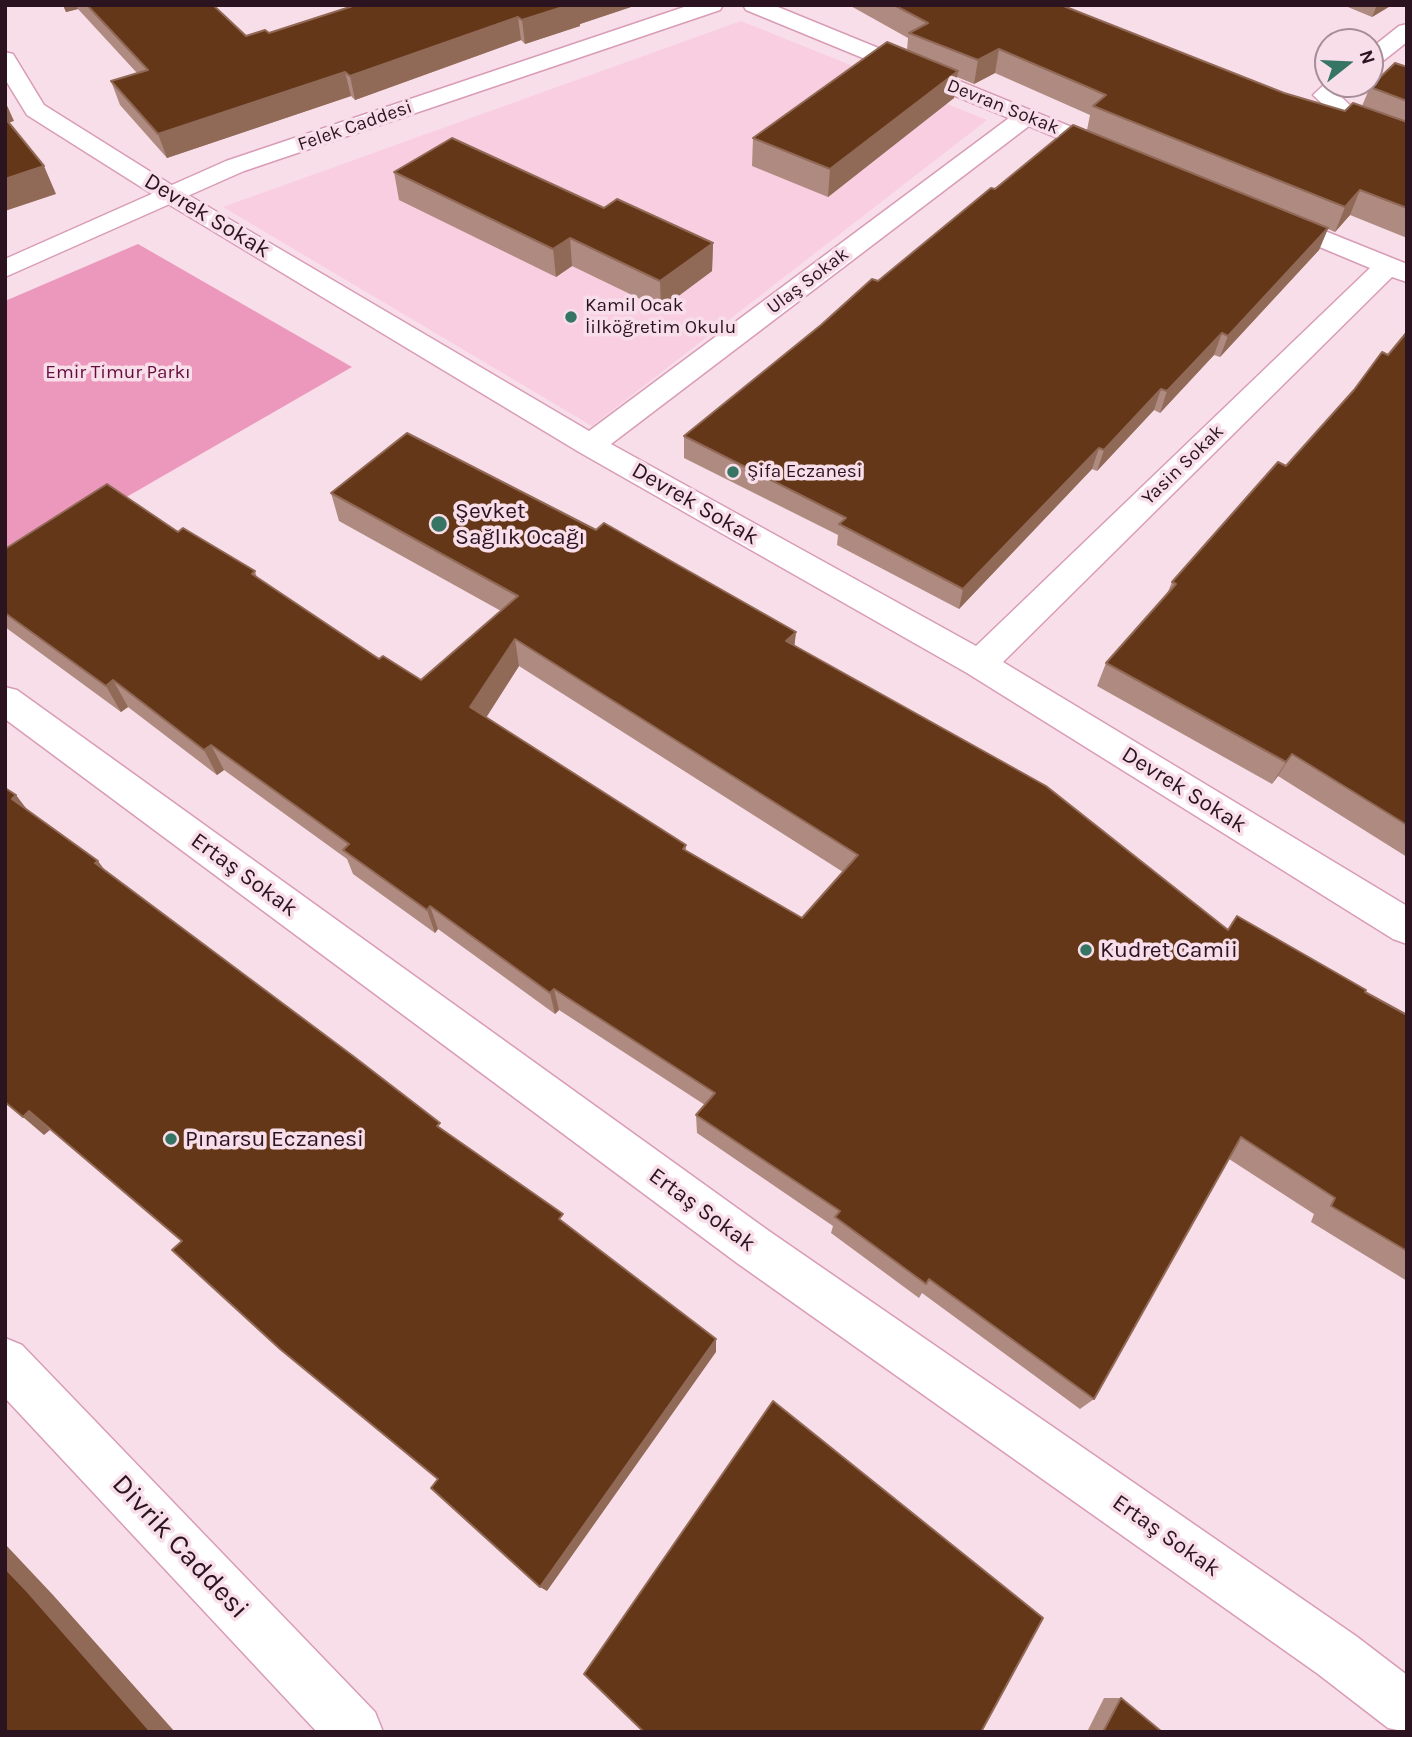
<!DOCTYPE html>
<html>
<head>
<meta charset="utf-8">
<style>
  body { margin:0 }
  #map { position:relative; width:1412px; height:1737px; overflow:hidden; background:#f8dee9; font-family:Karla,sans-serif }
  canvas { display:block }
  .frame { position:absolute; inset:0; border:7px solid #2b141f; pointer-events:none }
  .north { position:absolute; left:1314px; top:28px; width:70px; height:70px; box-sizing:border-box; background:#f8dee9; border:2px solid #a68d98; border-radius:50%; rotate:72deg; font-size:19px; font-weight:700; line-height:28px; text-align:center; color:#2b141f }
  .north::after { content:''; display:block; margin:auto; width:24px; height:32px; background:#367563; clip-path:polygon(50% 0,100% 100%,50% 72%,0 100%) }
</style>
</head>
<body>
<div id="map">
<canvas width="1412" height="1737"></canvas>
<div class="frame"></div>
<div class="north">N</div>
</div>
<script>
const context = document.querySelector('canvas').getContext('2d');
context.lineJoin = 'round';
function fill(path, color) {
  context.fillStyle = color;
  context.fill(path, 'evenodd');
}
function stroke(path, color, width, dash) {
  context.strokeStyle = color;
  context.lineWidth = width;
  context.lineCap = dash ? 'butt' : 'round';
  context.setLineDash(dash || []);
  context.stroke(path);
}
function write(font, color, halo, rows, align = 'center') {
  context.font = font + ' Karla,sans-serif';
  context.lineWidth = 7;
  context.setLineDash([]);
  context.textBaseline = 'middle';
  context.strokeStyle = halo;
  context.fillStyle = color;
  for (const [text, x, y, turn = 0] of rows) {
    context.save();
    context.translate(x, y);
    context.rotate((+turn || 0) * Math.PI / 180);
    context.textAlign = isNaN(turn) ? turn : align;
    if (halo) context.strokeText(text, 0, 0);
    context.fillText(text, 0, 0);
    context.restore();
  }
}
fill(new Path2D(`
  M 741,21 L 987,120 L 592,426 L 223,207 Z`), '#f9cee0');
fill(new Path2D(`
  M 138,244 L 352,367 L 5,567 L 5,301 Z`), '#ec98bd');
const street = new Path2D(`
  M 743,5 L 773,5 L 1123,148 L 1126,153 L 1123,158 L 1105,158 L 1029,126 L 611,444 L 976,646 L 1370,268 L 1267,225 L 1263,220 L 1267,215 L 1285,215 L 1407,264 L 1407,282 L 1392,277 L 1003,662 L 1407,906 L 1407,944 L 1393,939 L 967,673 L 579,452 L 160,199 L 27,115 L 5,79 L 5,52 L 13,54 L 44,105 L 178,189 L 589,431 L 1009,118 L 746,10 Z
  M 1407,24 L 1407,42 L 1378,65 L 1370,67 L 1370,49 L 1399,26 Z
  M 1328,81 L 1328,84 L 1351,84 L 1339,95 L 1361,115 L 1407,132 L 1407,147 L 1345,125 L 1313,95 Z
  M 5,687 L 17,690 L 769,1231 L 1356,1636 L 1407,1675 L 1407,1732 L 1388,1728 L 1318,1674 L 737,1263 L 5,719 Z`);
const secondary = new Path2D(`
  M 690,5 L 723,5 L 720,10 L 244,171 L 5,277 L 5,259 L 226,161 Z
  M 5,1338 L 22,1345 L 375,1712 L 383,1732 L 317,1732 L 5,1398 Z`);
stroke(street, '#d99cb6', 3);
stroke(secondary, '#d99cb6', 3);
fill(street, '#fff');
fill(secondary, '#fff');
fill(new Path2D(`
  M 63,5 L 213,5 L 246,36 L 269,33 L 356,5 L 637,5 L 580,24 L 580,26 L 525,44 L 521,40 L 355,100 L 351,96 L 167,158 L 120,105 L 111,81 L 137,73 L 78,9 L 66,12 Z
  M 849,5 L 1069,5 L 1065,7 L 1284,93 L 1345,111 L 1362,106 L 1370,87 L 1407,67 L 1407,238 L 1350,215 L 1335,232 L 1328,229 L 1319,250 L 1220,357 L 1214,355 L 1160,413 L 1154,410 L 1097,471 L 1092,469 L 959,609 L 837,545 L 838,535 L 684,458 L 684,436 L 878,281 L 995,189 L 1087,130 L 1090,115 L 995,73 L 974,84 L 957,77 L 954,98 L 828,197 L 752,166 L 753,138 L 907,50 L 908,38 Z
  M 1343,5 L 1392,5 L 1372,17 Z
  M 394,172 L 604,208 L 713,243 L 712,271 L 661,309 L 572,266 L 556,277 L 399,200 Z
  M 1407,332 L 1407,857 L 1278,776 L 1272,784 L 1097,686 L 1106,663 L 1167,594 L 1172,582 L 1286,466 L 1388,355 Z
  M 331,493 L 796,632 L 794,646 L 1228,929 L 1365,992 L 1407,1015 L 1407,1281 L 1311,1222 L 1314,1214 L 1229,1159 L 1094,1399 L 1080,1409 L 922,1293 L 919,1298 L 831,1233 L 833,1226 L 697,1133 L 696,1115 L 705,1105 L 559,1010 L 555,1014 L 438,929 L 435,933 L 353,874 L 347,859 L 224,770 L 217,775 L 128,707 L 121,712 L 5,627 L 5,549 L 178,532 L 255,571 L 257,578 L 379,659 L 421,680 L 501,611 L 339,521 ZM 519,666 L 843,872 L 802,918 L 686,850 L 686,845 L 486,718 Z
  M 1104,1698 L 1121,1698 L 1162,1732 L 1087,1732 Z`), '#ae8a81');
fill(new Path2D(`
  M 63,5 L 76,5 L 78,9 L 66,12 Z
  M 569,5 L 637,5 L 580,24 L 580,26 L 525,44 L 522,20 Z
  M 1377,5 L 1392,5 L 1372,17 Z
  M 518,17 L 521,40 L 355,100 L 350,76 Z
  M 999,49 L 995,73 L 974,84 L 978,60 Z
  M 958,71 L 954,98 L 828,197 L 830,169 Z
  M 345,72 L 351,96 L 167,158 L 158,134 Z
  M 5,101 L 14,121 L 5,124 Z
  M 44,166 L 56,194 L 5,211 L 5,179 Z
  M 1360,190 L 1350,215 L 1335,232 L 1345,207 Z
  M 1328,228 L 1319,250 L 1220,357 L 1228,336 Z
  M 570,238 L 572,266 L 556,277 L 553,249 Z
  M 713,243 L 712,271 L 661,309 L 660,281 Z
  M 1222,333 L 1214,355 L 1160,413 L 1167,391 Z
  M 1161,389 L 1154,410 L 1097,471 L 1104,450 Z
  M 1099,448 L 1092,469 L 959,609 L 963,589 Z
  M 796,632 L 793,658 L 786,641 Z
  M 515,639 L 519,666 L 476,733 L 470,707 Z
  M 113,680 L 128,707 L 121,712 L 106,686 Z
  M 211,745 L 224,770 L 217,775 L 204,750 Z
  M 1292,754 L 1278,776 L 1272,784 L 1286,762 Z
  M 16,795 L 35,820 L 12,799 Z
  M 98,861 L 115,884 L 95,863 Z
  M 430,906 L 438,929 L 435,933 L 427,910 Z
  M 554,989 L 559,1010 L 555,1014 L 550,993 Z
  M 29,1111 L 50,1130 L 44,1135 L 23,1117 Z
  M 716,1339 L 716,1352 L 547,1591 L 540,1587 Z
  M 5,1544 L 53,1595 L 175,1732 L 151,1732 L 5,1568 Z`), '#916957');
const building = new Path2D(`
  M 87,5 L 213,5 L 246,36 L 265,30 L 269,33 L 356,5 L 569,5 L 522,20 L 518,17 L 350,76 L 345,72 L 158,134 L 111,81 L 148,70 Z
  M 894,5 L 1061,5 L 1284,93 L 1345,111 L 1353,103 L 1407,122 L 1407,208 L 1360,190 L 1345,207 L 1093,106 L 1106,95 L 999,49 L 978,60 L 909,33 L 928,23 Z
  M 887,42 L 958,71 L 830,169 L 753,138 Z
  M 1395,63 L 1407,67 L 1407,101 L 1370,87 Z
  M 5,118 L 44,166 L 5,179 Z
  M 1073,125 L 1328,228 L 1228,336 L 1222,333 L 1167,391 L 1161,389 L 1104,450 L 1099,448 L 963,589 L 839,524 L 846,518 L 684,436 L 821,325 L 872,279 L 878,281 L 991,188 L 995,189 Z
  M 452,138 L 604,208 L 617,199 L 713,243 L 660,281 L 570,238 L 553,249 L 394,172 Z
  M 1407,332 L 1407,825 L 1292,754 L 1286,762 L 1106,663 L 1176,584 L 1172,582 L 1278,462 L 1286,466 L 1354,390 L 1382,352 L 1388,355 Z
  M 407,433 L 596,530 L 604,523 L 796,632 L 786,641 L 1046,786 L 1228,930 L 1237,916 L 1366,990 L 1365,992 L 1407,1015 L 1407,1251 L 1331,1206 L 1335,1198 L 1241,1137 L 1094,1399 L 929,1279 L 926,1284 L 835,1217 L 840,1211 L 696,1115 L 715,1093 L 554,989 L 550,993 L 430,906 L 427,910 L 343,850 L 349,844 L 211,745 L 204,750 L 113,680 L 106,686 L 5,613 L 5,549 L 107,484 L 178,532 L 183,528 L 255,571 L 252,574 L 379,659 L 383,656 L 421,680 L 518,596 L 331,493 ZM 515,639 L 858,855 L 802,918 L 683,849 L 686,845 L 470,707 Z
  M 5,788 L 16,795 L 12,799 L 98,861 L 95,863 L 353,1056 L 440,1123 L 437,1126 L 563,1214 L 559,1219 L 716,1339 L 540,1587 L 431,1488 L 438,1479 L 280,1349 L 172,1250 L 182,1241 L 29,1111 L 23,1117 L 5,1102 Z
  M 773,1401 L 1043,1618 L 981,1732 L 644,1732 L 584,1674 Z
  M 5,1568 L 27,1591 L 151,1732 L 5,1732 Z
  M 1121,1698 L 1162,1732 L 1103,1732 Z`);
fill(building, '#653719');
stroke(building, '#916957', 2);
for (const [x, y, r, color] of [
  [571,317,7,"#367563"],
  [733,472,7,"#367563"],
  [439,524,9,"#367563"],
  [1086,950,7,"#367563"],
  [171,1139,7,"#367563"]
]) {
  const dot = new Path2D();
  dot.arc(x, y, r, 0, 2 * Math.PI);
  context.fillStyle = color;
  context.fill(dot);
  stroke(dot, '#f8dee9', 2.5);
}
write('19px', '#2b141f', '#f8dee9', [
  ["Devran Sokak",1003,107,22],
  ["Felek Caddesi",355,126,-19],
  ["Ulaş Sokak",808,281,-37],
  ["Yasin Sokak",1183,465,-44]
]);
write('19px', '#2b141f', '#f8dee9', [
  ["Kamil Ocak",585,306],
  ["İilköğretim Okulu",585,328],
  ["Şifa Eczanesi",747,472]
], 'left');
write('19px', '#640c3e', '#f8dee9', [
  ["Emir Timur Parkı",118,373]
]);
write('23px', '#2b141f', '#f8dee9', [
  ["Devrek Sokak",207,216,31],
  ["Devrek Sokak",695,504,30],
  ["Devrek Sokak",1184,790,32],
  ["Ertaş Sokak",244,875,36],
  ["Ertaş Sokak",702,1210,36],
  ["Ertaş Sokak",1166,1536,35]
]);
write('23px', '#2b141f', '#f8dee9', [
  ["Şevket",455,511],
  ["Sağlık Ocağı",455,537],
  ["Kudret Camii",1100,950],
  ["Pınarsu Eczanesi",185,1139]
], 'left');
write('28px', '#2b141f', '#f8dee9', [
  ["Divrik Caddesi",180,1547,47]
]);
</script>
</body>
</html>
